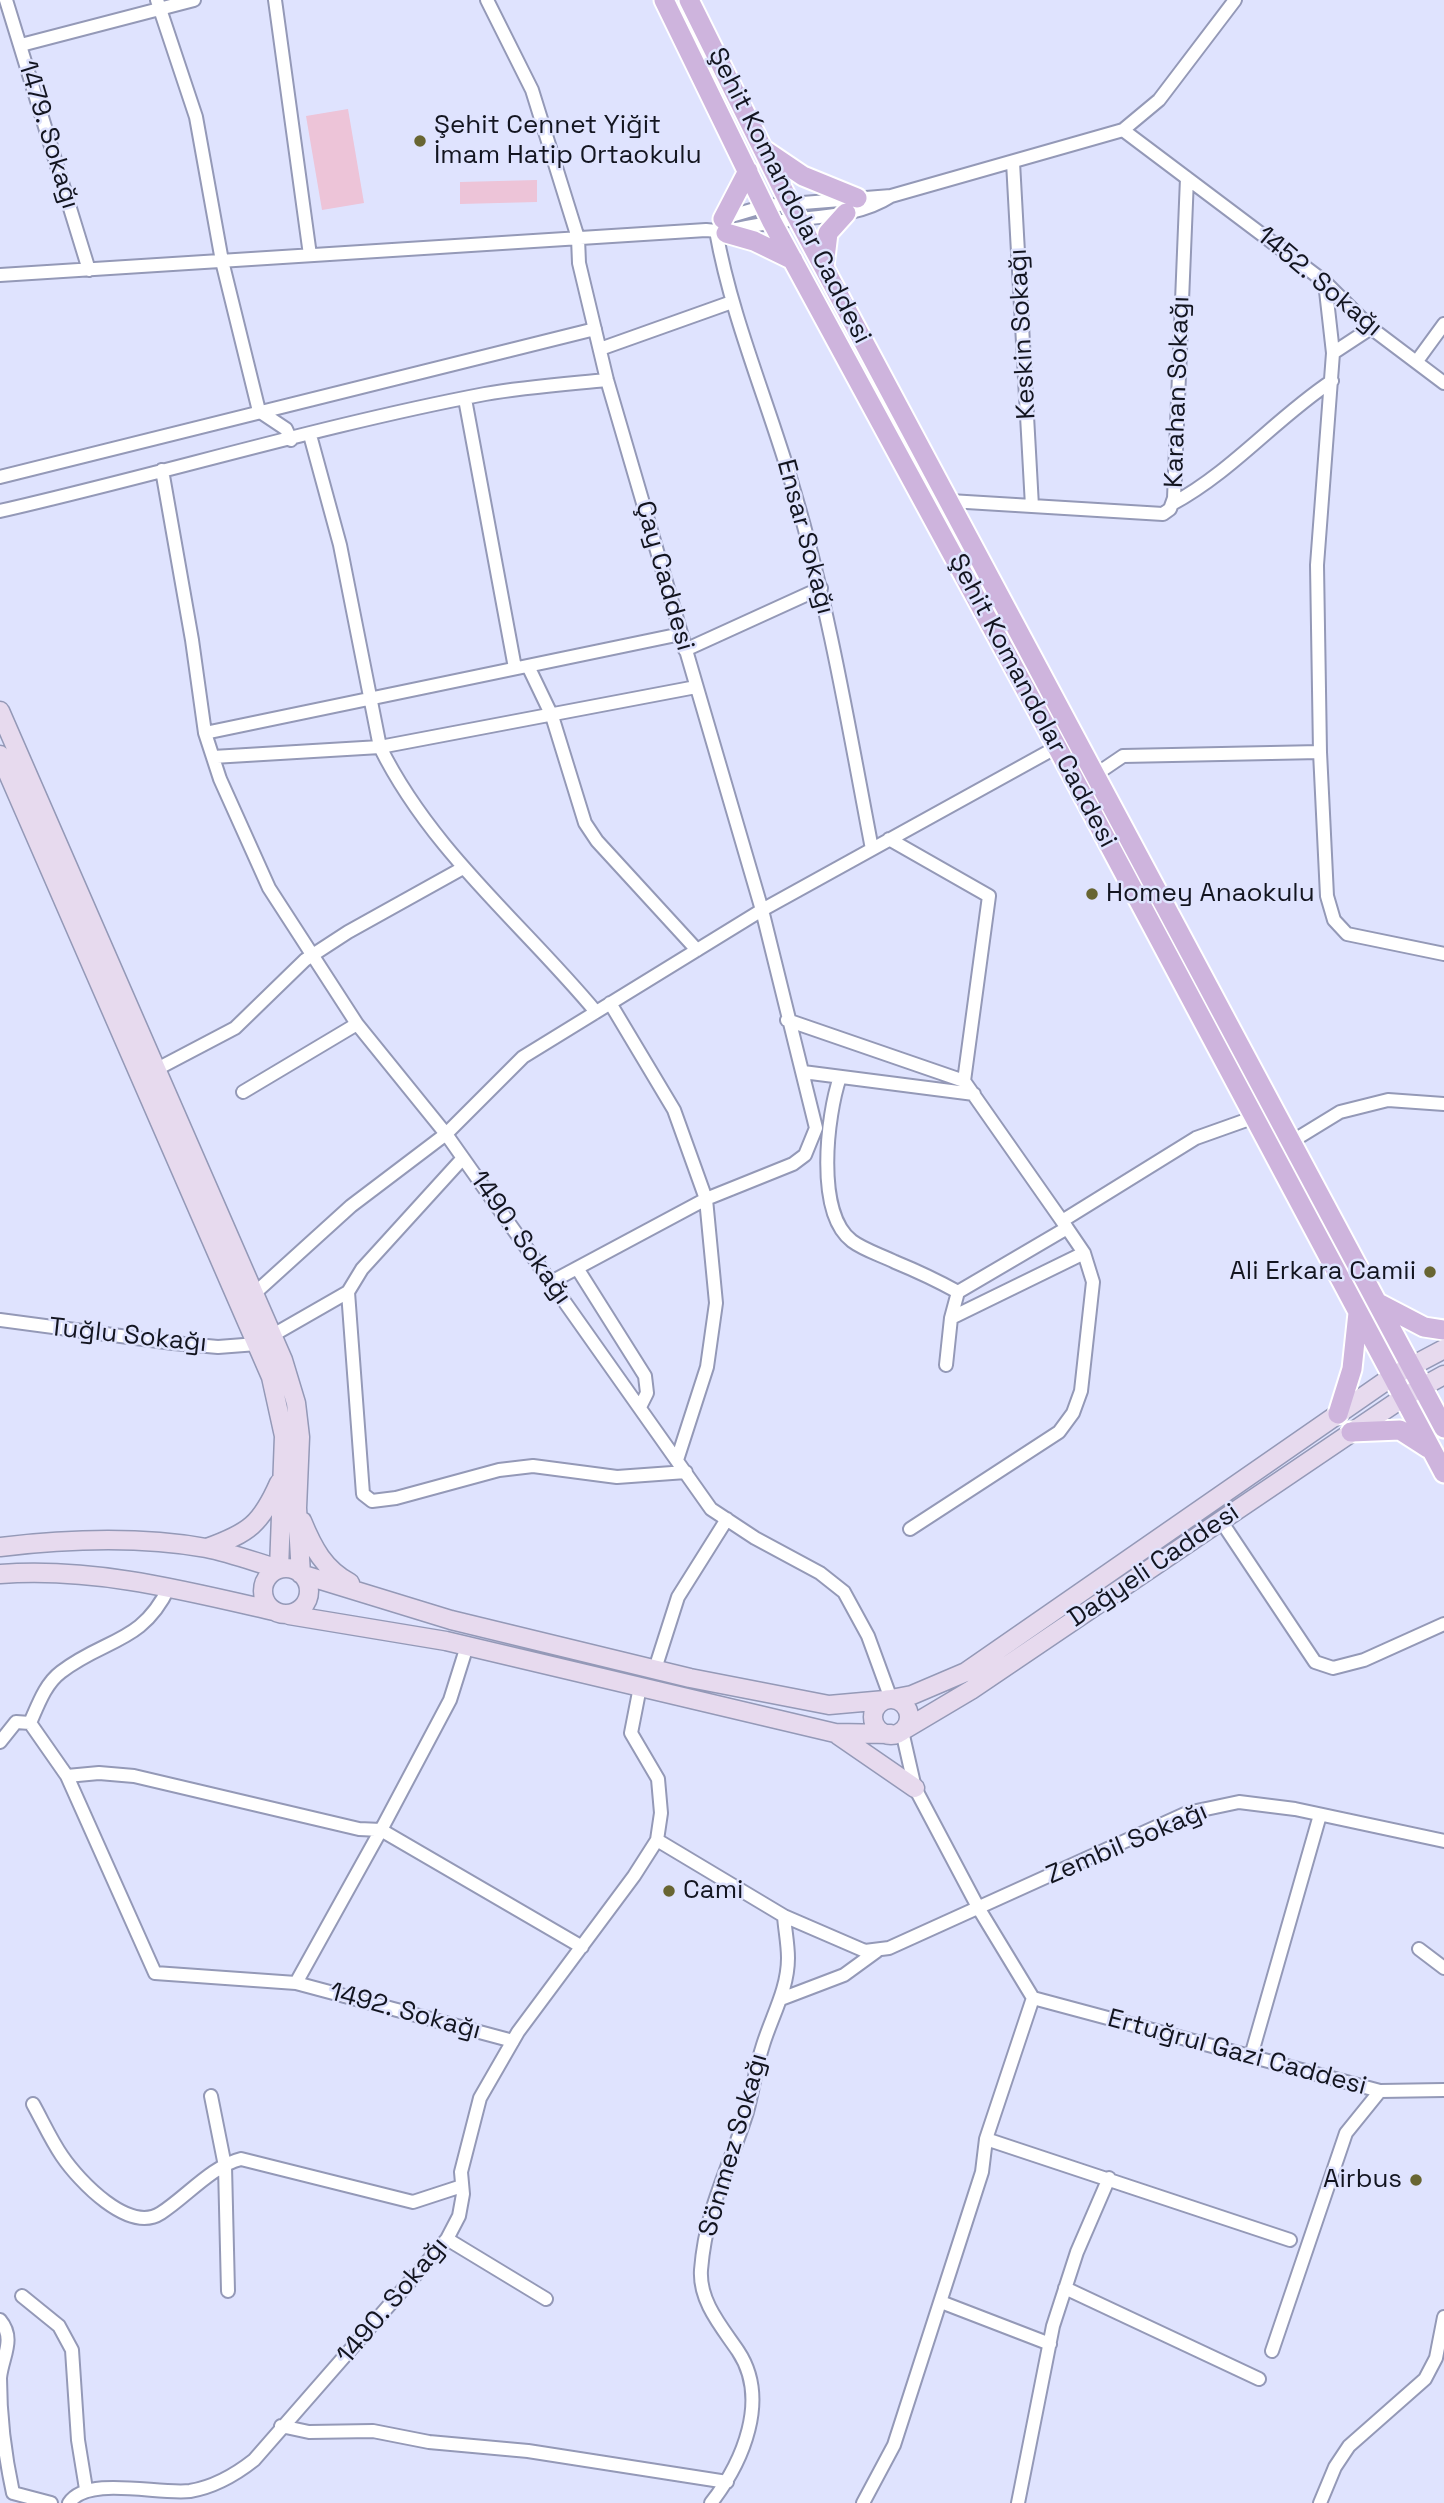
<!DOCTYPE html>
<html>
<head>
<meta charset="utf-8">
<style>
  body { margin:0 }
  canvas { display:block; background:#dfe3fe }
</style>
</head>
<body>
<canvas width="1444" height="2503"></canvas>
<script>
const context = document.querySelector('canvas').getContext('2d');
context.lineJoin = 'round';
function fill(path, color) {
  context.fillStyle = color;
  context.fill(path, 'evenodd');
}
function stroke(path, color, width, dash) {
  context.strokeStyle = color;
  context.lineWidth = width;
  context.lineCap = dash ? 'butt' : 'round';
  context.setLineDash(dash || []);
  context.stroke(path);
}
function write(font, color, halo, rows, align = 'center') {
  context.font = font + ' "Space Grotesk",sans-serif';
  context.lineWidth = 5;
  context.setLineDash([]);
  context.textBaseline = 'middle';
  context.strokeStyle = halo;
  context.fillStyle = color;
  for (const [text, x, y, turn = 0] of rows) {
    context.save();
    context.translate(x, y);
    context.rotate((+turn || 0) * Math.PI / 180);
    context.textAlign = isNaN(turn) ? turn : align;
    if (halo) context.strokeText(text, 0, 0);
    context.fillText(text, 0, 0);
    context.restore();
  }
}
fill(new Path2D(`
  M 348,109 L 364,203 L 322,210 L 306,116 Z
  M 537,180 L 537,202 L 460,204 L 460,182 Z`), '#edc4d8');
const street = new Path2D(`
  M 6,0 L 89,270
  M 157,0 L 196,117 L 222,261 L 259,411 L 286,429 L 291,440
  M 275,0 L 310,255
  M 487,0 L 532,90 L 578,238 L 579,263 L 607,380 L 762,910 L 816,1128 L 805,1155 L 793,1164 L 706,1199 L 716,1303 L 707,1367 L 677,1460
  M 1235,0 L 1159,100 L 1123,130 L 1325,282 L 1371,328 L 1444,383
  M 21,45 L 194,0
  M 1013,162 L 1032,506
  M 721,219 L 765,206 L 891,196
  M 716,231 C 732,320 769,404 794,491 C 829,608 849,729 872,849
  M 0,275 L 706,230 C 731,233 751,225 775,222 C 814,216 857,218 891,196 L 1123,130
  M 600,349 L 732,302
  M 1333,353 L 1371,328
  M 1417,361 L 1444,324
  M 465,399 L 515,668
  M 310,435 L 340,545 L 380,747 C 432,852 523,924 596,1012
  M 162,470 L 192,640 L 205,733 L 220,779 L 269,888 L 357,1024 L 446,1134 L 711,1509 L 755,1538 L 820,1573 L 844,1592 L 868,1636 L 891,1699
  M 0,477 L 595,329
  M 950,501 L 1163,514 L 1170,509 L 1174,498 L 1187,178
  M 1172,504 C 1233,471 1276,418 1332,381
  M 0,511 C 162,474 322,425 485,394 C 525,387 567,384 607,380
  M 685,650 L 821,588
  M 528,666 L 552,716 L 585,823 L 597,841 L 697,950
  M 205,733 L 681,634
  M 1320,752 L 1327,896 L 1334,920 L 1347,934 L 1444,954
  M 213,757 L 380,747 L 696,687
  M 1095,775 L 1123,756 L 1320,752 L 1317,565 L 1333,353 L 1325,282
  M 787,1020 L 964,1081 L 989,896 L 889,839
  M 157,1069 L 235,1028 L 305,960 L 348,932 L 463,868
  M 803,1072 L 974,1094
  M 840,1077 C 827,1115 815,1213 852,1241 C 864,1250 881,1255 895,1262 C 917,1271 938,1281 958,1292
  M 243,1092 L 357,1024
  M 1291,1142 L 1340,1112 L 1388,1100 L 1444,1104
  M 1062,1221 L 1196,1138 L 1255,1117
  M 577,1268 L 645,1376 L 647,1393 L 640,1407
  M 551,1282 L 706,1199 L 674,1110 L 610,1003
  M 348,1292 L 363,1494 L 372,1501 L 396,1498 L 499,1470 L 533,1466 L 617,1477 L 686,1472
  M 255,1293 L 351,1206 L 446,1134 L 523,1057 L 762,910 L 1057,747
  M 951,1318 L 1084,1253
  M 0,1320 L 173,1343 L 218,1347 L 257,1344
  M 273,1335 L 348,1292 L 362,1269 L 463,1158
  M 946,1365 L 951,1318 L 958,1292 L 1067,1228 L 964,1081
  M 1221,1521 L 1315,1662 L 1333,1668 L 1364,1660 L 1444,1624
  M 910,1529 L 1059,1432 L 1073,1413 L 1081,1391 L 1093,1282 L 1084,1253 L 1067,1228
  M 467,1646 L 450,1700 L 381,1830 L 582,1947
  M 655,1669 L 678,1597 L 727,1519
  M 30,1723 L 67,1776 L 155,1973 L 296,1983 L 513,2041
  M 902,1731 L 915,1788 L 979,1909 L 1033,1998
  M 0,1742 L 16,1722 L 30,1723 C 38,1705 45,1684 61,1672 C 105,1638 142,1644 169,1587
  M 67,1776 L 99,1773 L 134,1776 L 359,1829 L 381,1830
  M 657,1840 L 784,1916 L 865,1951 L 889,1948 L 1187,1813 L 1239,1802 L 1295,1809 L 1444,1841
  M 1419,1949 L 1444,1968
  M 296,1983 L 381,1830
  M 1033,1998 L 1380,2091 L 1444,2090
  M 781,1999 L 844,1975 L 877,1951
  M 1251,2056 L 1320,1815
  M 211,2096 L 225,2166 L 228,2291
  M 33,2104 C 43,2122 51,2140 62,2156 C 79,2181 129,2234 161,2213 C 186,2197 212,2166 241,2159 L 413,2202 L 462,2186
  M 986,2139 L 1290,2240
  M 447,2239 L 546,2299
  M 1065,2288 L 1259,2379
  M 22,2296 L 59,2326 L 72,2350 L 78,2440 L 86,2489
  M 941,2302 L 1050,2344
  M 0,2320 C 16,2339 2,2357 0,2378 C 0,2417 5,2456 13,2493
  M 1272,2351 L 1346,2133 L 1380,2091
  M 281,2426 L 309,2432 L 373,2431 L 429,2442 L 528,2451 L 727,2482
  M 13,2493 L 51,2503
  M 69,2503 C 88,2475 158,2495 190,2491 C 214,2487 235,2475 254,2460 L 447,2239 L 459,2216 L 463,2194 L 461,2172 L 480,2098 L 518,2032 L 634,1876 L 657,1840 L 661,1813 L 658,1779 L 631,1733 L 640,1687
  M 711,2503 C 743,2462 770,2399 738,2351 C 721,2326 699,2301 701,2270 C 706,2207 729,2169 747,2112 C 753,2090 756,2066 763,2045 C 772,2016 788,1989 788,1958 C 788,1944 785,1930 784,1916
  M 863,2503 L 894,2445 L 982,2172 L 986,2139 L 1033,1998
  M 1018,2503 L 1053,2326 L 1077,2252 L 1109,2178
  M 1320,2503 L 1335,2467 L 1349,2446 L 1425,2379 L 1436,2358 L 1444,2317`);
const secondary = new Path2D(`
  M 0,711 L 283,1360 L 296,1403 L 300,1437 L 297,1508 L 301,1574 L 451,1620 L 690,1678 L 829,1705 L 885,1700
  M 0,755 L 271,1377 L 284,1436 L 279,1569 C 255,1562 231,1553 206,1548 C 139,1536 67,1539 0,1547
  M 302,1521 C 313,1548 324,1569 350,1583
  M 207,1548 C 249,1533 261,1524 279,1483
  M263 1591a23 23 0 1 1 46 0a23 23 0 1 1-46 0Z
  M 0,1574 C 93,1567 183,1590 274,1611
  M 289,1615 L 446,1641 L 835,1733 L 891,1734
  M 891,1699 L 912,1695 L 966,1672 L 1393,1376 L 1444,1349
  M873 1717a18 18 0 1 1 36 0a18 18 0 1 1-36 0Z
  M 902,1731 L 971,1690 L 1404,1397 L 1444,1375
  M 838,1735 L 915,1788`);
const primary = new Path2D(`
  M 664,0 L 772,222 L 1057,747 L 1444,1473
  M 689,0 L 791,206 L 1444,1428
  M 766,151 L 803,176 L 857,198
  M 723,219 L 748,171
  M 726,233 L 754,241 L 793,260
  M 824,266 L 828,233 L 846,213
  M 1378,1303 L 1424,1327 L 1444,1330
  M 1338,1414 L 1352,1369 L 1358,1313
  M 1351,1432 L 1400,1430 L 1428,1448`);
stroke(street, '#9499b7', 16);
stroke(secondary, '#9499b7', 21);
stroke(primary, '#fff', 23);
stroke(street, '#fff', 12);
stroke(secondary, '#e7daee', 18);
stroke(primary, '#ceb4dd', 19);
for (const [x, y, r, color] of [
  [420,141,7,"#686532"],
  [1092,894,7,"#686532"],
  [1430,1272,7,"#686532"],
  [669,1891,7,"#686532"],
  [1416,2180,7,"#686532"]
]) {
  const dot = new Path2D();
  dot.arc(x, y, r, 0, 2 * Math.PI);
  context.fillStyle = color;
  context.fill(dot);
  stroke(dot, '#dfe3fe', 2.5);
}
write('26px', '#131520', '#dfe3fe', [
  ["Şehit Cennet Yiğit",434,126],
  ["İmam Hatip Ortaokulu",434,156],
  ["Homey Anaokulu",1106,894],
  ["Ali Erkara Camii",1416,1272,"right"],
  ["Cami",683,1891],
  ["Airbus",1402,2180,"right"]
], 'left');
write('26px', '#131520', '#dfe3fe', [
  ["1479. Sokağı",48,135,73],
  ["Şehit Komandolar Caddesi",789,196,63],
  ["1452. Sokağı",1319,282,40],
  ["Keskin Sokağı",1023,334,-93],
  ["Karahan Sokağı",1178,392,-88],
  ["Ensar Sokağı",805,537,75],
  ["Çay Caddesi",664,576,74],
  ["Şehit Komandolar Caddesi",1032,701,62],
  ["1490. Sokağı",520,1238,55],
  ["Tuğlu Sokağı",128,1336,6],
  ["Dağyeli Caddesi",1154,1566,-34],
  ["Zembil Sokağı",1127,1844,-23],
  ["1492. Sokağı",405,2012,15],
  ["Ertuğrul Gazi Caddesi",1237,2053,15],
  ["Sönmez Sokağı",734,2145,-74],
  ["1490. Sokağı",393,2301,-50]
]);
</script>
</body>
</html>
